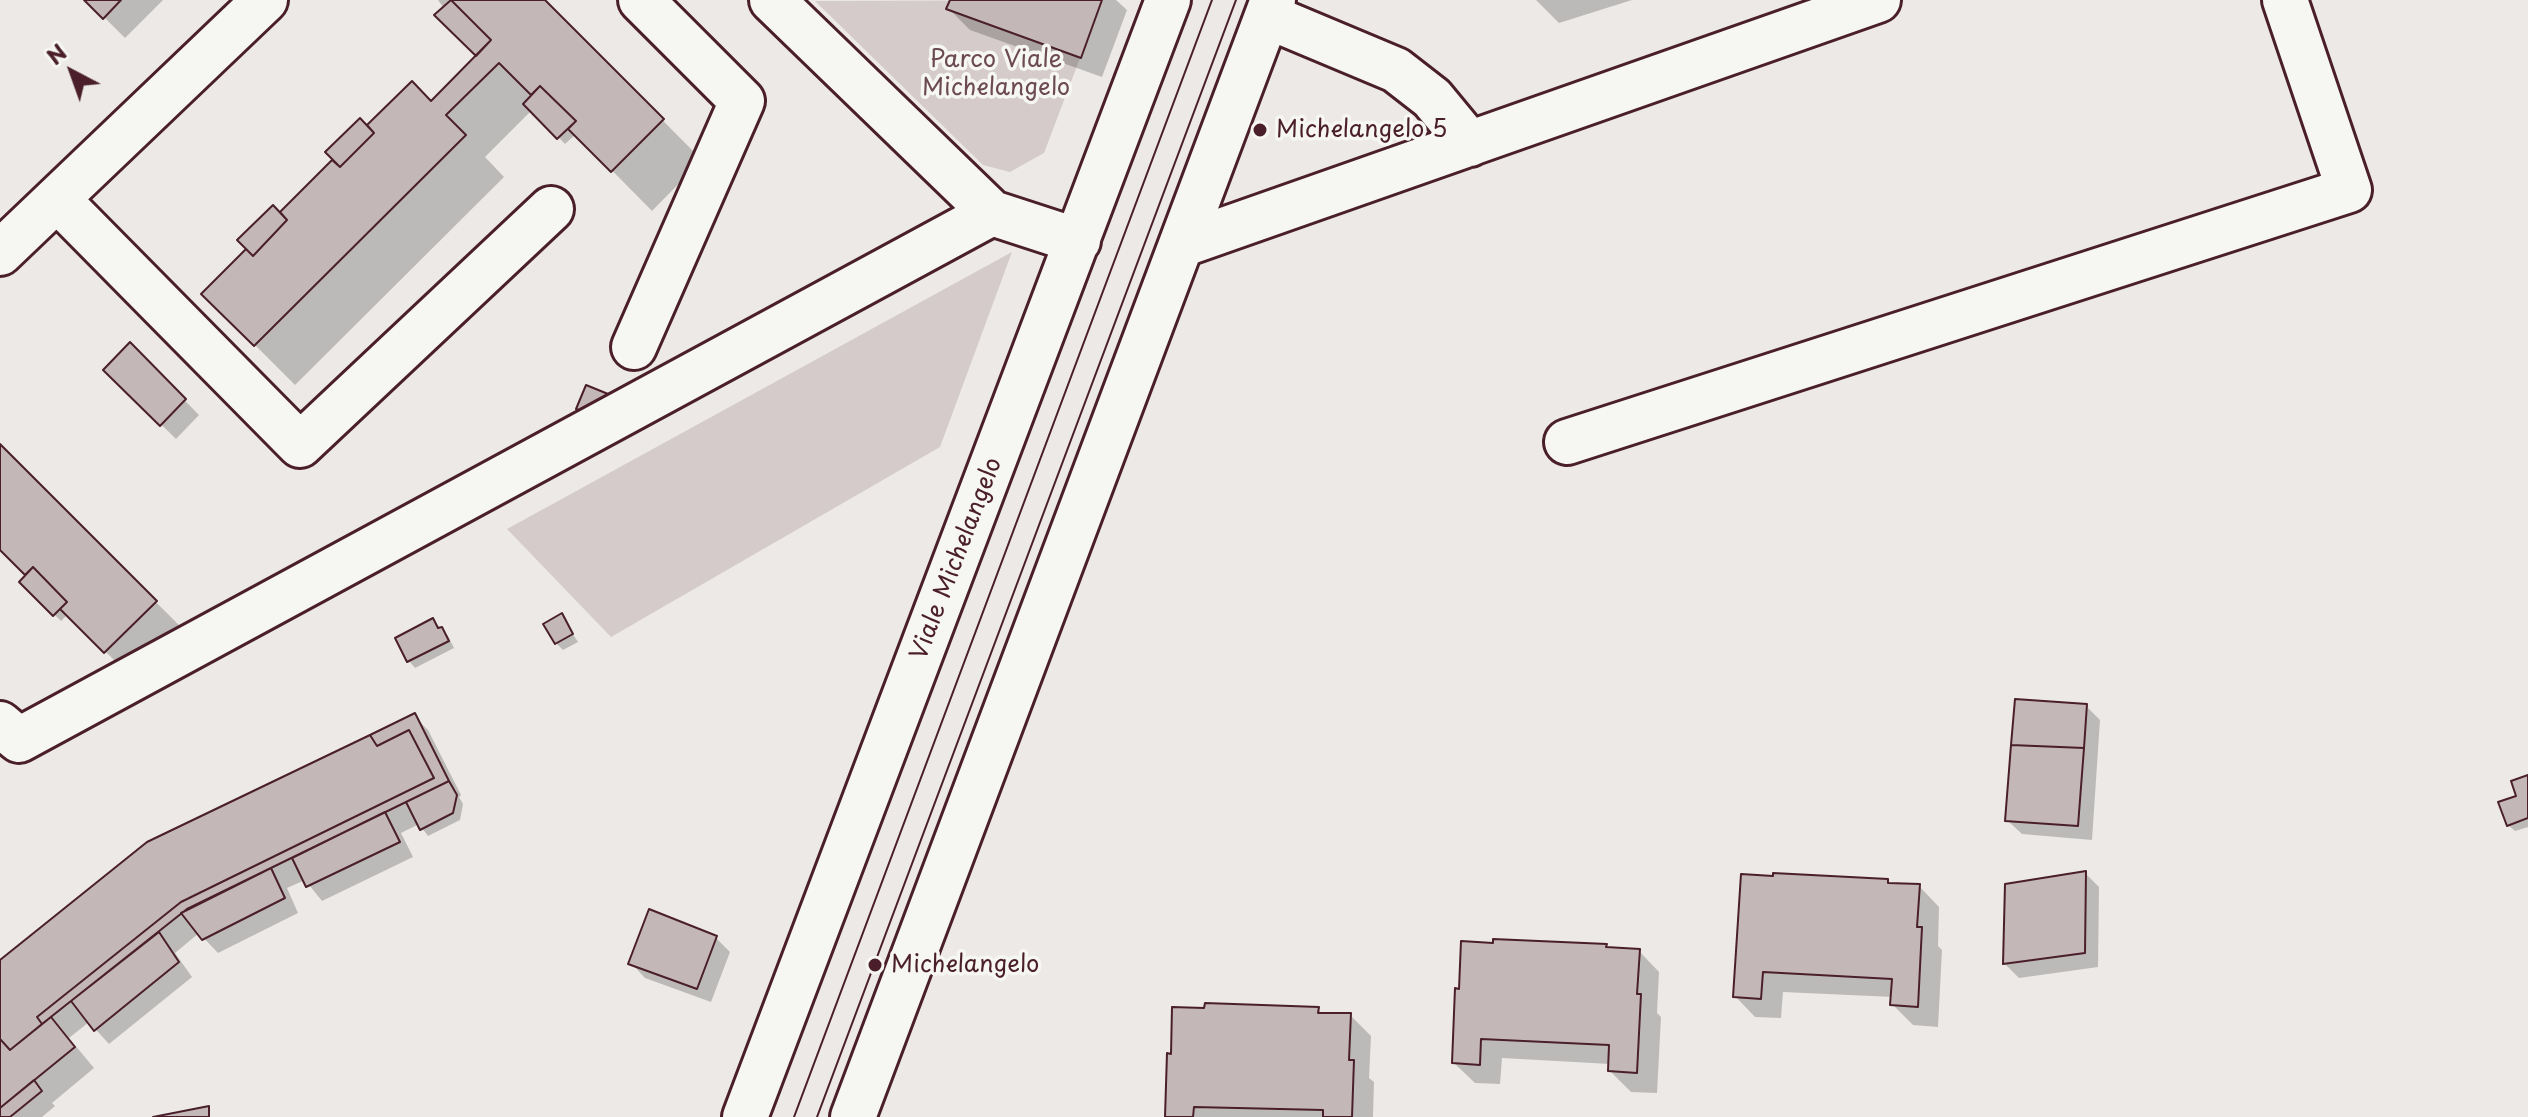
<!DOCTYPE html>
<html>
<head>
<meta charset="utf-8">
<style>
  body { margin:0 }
  #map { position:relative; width:2528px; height:1117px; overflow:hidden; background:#ece9e6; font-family:"Playpen Sans",sans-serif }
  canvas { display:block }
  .north { position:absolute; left:32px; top:32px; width:80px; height:80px; -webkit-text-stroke:6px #f6f6f2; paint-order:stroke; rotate:319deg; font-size:22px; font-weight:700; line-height:32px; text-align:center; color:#4a1f2b }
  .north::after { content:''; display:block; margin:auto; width:28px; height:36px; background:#4a1f2b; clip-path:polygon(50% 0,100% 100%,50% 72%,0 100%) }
</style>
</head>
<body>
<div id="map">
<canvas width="2528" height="1117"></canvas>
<div class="north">N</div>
</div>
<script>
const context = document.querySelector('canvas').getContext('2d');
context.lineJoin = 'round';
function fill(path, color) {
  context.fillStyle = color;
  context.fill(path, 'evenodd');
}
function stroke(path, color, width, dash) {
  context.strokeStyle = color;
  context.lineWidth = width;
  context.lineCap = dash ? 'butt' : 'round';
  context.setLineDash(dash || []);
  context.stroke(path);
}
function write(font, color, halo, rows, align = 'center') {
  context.font = font + ' "Playpen Sans",sans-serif';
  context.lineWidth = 7;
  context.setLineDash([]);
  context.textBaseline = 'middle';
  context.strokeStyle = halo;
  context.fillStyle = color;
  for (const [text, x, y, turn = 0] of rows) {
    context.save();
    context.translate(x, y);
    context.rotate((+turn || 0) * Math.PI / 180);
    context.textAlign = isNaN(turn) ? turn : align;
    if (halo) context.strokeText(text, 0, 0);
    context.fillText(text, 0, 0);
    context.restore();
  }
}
fill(new Path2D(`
  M 1102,0 L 1044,153 L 1010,172 L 983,165 L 815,1 Z
  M 1012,252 L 940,447 L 611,637 L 507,529 Z`), '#d4cbca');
fill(new Path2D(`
  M 87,0 L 163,0 L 125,38 Z
  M 438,0 L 543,0 L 702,160 L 652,211 L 576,134 L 565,144 L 532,110 L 485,157 L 504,177 L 295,385 L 204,294 L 332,162 L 341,170 L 367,128 L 412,84 L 431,103 L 478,56 ZM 534,78 L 584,126 L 581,129 L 531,80 Z
  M 952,0 L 1116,0 L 1127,10 L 1102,77 L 970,30 L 949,9 Z
  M 1536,0 L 1632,0 L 1559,23 Z
  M 130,345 L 199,415 L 176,439 L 106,370 Z
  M 0,447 L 196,642 L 146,692 L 68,614 L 61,621 L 21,582 L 28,575 L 0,547 Z
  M 561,616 L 578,642 L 563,650 L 556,643 Z
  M 433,621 L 448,636 L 454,648 L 415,668 L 409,661 Z
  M 2086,706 L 2100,720 L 2092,840 L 2022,834 L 2007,820 Z
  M 414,716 L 428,730 L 461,795 L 459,797 L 463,804 L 460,820 L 428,836 L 419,824 L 401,833 L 413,857 L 322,901 L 305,880 L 287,888 L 298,913 L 218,953 L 199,933 L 175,953 L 192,977 L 109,1044 L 89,1022 L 69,1038 L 94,1068 L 52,1103 L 55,1106 L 42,1117 L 0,1117 L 0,963 ZM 32,1015 L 38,1015 L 44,1024 L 42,1025 Z
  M 2528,777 L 2528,827 L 2515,831 L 2508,825 Z
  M 2085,873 L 2099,887 L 2098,967 L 2019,978 L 2005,964 L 2007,886 Z
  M 1743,876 L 1887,881 L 1892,885 L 1919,886 L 1939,907 L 1938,946 L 1942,950 L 1938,1027 L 1913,1025 L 1892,1004 L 1893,997 L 1783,992 L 1781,1018 L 1755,1017 L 1735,996 Z
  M 716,938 L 730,952 L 711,1002 L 645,978 L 631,963 Z
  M 1606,946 L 1609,949 L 1639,951 L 1659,972 L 1657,1013 L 1661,1017 L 1657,1093 L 1631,1092 L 1610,1071 L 1610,1064 L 1502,1058 L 1500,1084 L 1475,1083 L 1454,1063 L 1457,991 Z
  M 1318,1009 L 1323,1015 L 1350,1015 L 1371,1036 L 1369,1078 L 1374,1082 L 1373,1117 L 1167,1117 Z`), '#0003');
const building = new Path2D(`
  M 84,0 L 121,0 L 103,19 Z
  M 451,0 L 545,0 L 664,119 L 611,172 L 568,129 L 576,121 L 540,86 L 531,95 L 499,63 L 446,115 L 466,135 L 254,346 L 201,294 L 246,249 L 253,256 L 287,220 L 280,212 L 332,160 L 340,167 L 374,133 L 367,125 L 412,81 L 431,101 L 491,40 Z
  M 451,0 L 491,40 L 476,56 L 434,15 Z
  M 950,0 L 1102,0 L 1081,58 L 946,9 Z
  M 540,86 L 576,121 L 557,139 L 523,104 Z
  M 360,118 L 374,133 L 340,167 L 325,152 Z
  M 273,205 L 287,220 L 253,256 L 237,240 Z
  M 130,342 L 186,399 L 160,426 L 103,370 Z
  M 586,385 L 613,396 L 604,420 L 576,409 Z
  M 0,444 L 157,601 L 104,653 L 60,609 L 67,602 L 33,567 L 25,575 L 0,550 Z
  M 33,567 L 67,602 L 53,616 L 19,582 Z
  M 562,613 L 573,634 L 555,644 L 543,624 Z
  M 433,618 L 438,628 L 442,627 L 449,641 L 407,662 L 395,638 Z
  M 2015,699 L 2087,704 L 2084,748 L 2011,745 Z
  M 415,713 L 449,781 L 187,909 L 42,1024 L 37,1017 L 181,902 L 434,778 L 409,730 L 377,746 L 370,735 Z
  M 409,730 L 434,778 L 181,902 L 37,1017 L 42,1024 L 10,1050 L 0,1039 L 0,960 L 147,842 L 370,735 L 377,746 Z
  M 2011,745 L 2084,748 L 2078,826 L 2005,821 Z
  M 2528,775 L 2528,818 L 2507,826 L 2498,802 L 2516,796 L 2511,781 Z
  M 449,781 L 457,795 L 453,813 L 420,830 L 406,802 Z
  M 385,812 L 400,842 L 306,887 L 292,858 Z
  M 271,868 L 285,898 L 202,940 L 181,913 Z
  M 2086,871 L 2085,953 L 2003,964 L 2005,884 Z
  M 1773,873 L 1888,879 L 1888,883 L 1920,884 L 1917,927 L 1922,927 L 1918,1007 L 1890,1005 L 1892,979 L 1763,972 L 1761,999 L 1733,997 L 1741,874 L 1773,876 Z
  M 649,909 L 717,936 L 697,989 L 628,964 Z
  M 159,932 L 179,962 L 94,1031 L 71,1001 Z
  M 1493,939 L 1607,944 L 1606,947 L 1640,949 L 1637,994 L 1641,994 L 1637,1073 L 1608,1071 L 1609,1045 L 1481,1039 L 1480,1065 L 1452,1063 L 1455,988 L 1459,989 L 1461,941 L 1493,943 Z
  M 1205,1003 L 1319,1007 L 1318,1013 L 1351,1013 L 1349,1060 L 1354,1060 L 1352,1117 L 1323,1117 L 1323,1110 L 1194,1107 L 1193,1117 L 1165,1117 L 1167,1053 L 1171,1054 L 1172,1007 L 1204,1008 Z
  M 51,1017 L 75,1047 L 0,1108 L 0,1039 L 10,1050 Z
  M 34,1080 L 42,1091 L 10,1117 L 0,1117 L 0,1108 Z
  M 209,1106 L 209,1117 L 153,1117 Z`);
fill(building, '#c4b7b7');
stroke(building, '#4a1f2b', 2);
const minor = new Path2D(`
  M 772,0 L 992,213 L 1078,241
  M 1267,16 L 1396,70 L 1432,98 L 1470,144
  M 57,199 L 300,445 L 551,209
  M 1181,245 L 1878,0
  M 0,253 L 265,0
  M 634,347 L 742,101 L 641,0
  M 1567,442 L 2349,190 L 2285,0
  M 0,724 L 19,740 L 992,213
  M 745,1117 L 1168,0
  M 853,1117 L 1273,0`);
stroke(minor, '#4a1f2b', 50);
stroke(minor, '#f6f6f2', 44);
stroke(new Path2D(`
  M 794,1117 L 1212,0
  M 817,1117 L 1236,0`), '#4a1f2b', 2);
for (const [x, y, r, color] of [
  [1260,130,8,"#4a1f2b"],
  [875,965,8,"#4a1f2b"]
]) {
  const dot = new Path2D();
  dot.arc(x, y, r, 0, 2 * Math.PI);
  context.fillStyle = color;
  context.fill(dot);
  stroke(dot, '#f6f6f2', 3);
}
write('24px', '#6c4a53', '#f6f6f2', [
  ["Parco Viale",996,60],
  ["Michelangelo",996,88]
]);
write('24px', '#4a1f2b', '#f6f6f2', [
  ["Michelangelo 5",1276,130],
  ["Michelangelo",891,965]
], 'left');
write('24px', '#4a1f2b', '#f6f6f2', [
  ["Viale Michelangelo",957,559,-69]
]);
</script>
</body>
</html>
